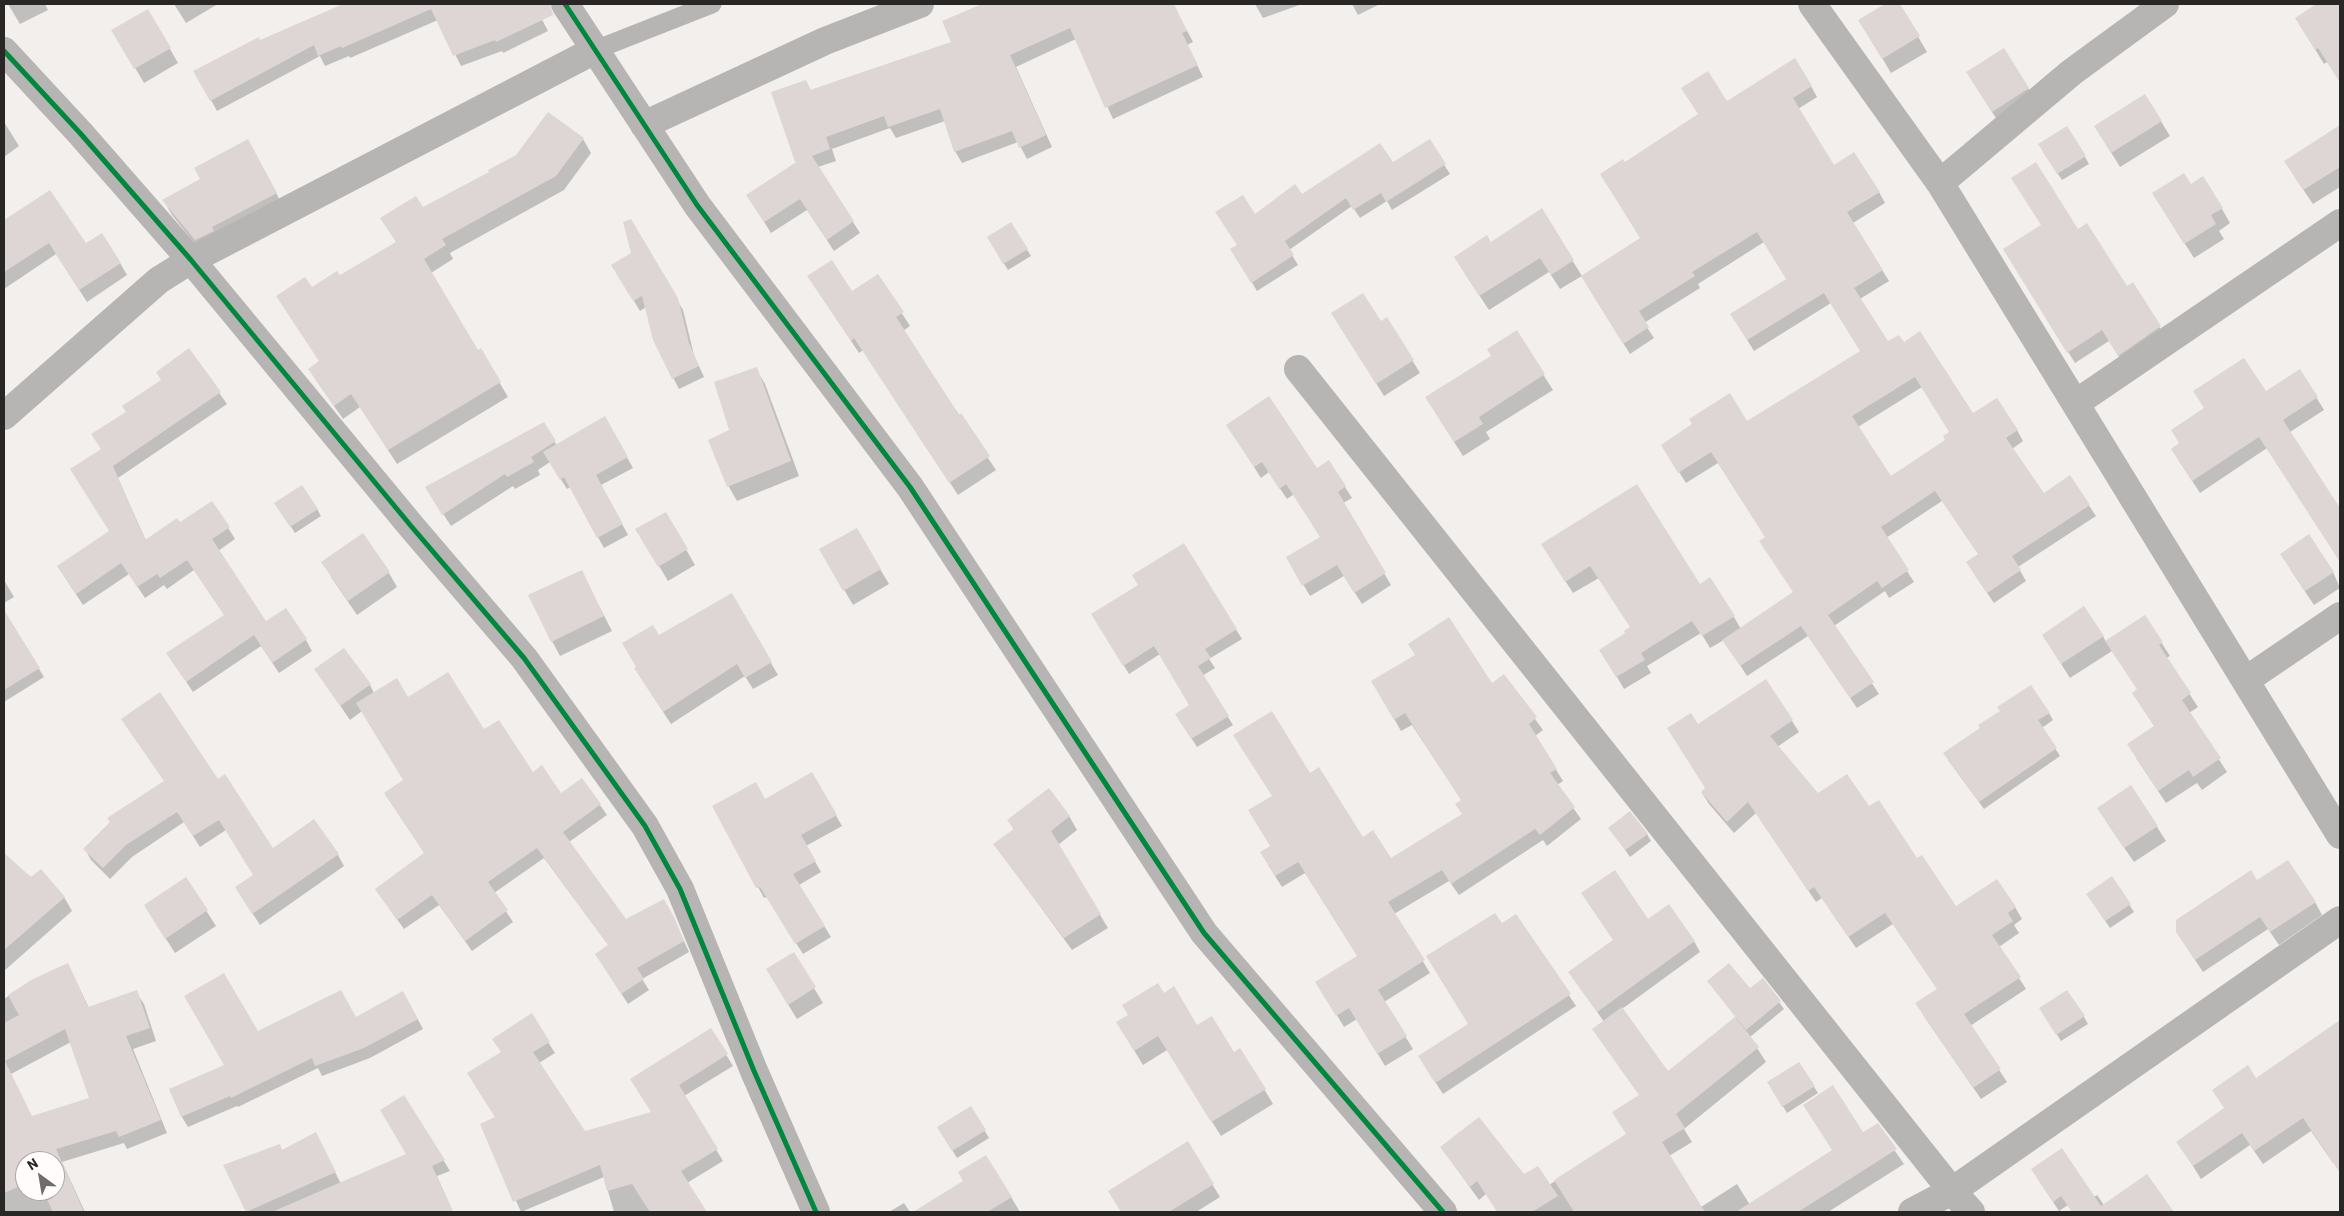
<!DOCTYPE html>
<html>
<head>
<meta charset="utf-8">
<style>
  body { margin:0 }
  #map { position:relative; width:2344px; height:1216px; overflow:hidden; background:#f2efed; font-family:Barlow,sans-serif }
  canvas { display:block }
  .frame { position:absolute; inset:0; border:5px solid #292726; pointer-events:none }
  .north { position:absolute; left:15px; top:1151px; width:50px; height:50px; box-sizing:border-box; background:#fffcfb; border:1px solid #a9a7a6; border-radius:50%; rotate:328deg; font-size:14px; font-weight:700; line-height:20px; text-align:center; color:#292726 }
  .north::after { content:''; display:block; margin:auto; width:18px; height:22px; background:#6f6d6c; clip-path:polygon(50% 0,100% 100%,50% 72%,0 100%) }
</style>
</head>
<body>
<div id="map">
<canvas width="2344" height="1216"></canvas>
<div class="frame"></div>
<div class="north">N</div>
</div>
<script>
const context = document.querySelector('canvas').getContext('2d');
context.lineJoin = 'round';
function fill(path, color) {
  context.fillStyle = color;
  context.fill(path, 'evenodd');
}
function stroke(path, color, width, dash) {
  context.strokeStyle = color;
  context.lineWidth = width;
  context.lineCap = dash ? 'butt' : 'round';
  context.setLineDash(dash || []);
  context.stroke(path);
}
fill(new Path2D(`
  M 8,4 L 45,4 L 48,10 L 20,24 Z
  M 174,4 L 218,4 L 186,23 Z
  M 346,4 L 356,6 L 360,4 L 534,4 L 548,31 L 503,53 L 502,51 L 461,66 L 438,20 L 350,58 L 349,56 L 325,66 L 320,56 L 217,111 L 195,71 Z
  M 985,4 L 1173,4 L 1193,42 L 1187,45 L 1203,77 L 1113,119 L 1076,39 L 1016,67 L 1052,147 L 1027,159 L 1018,142 L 962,163 L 955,151 L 945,121 L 896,138 L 890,128 L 832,149 L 836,161 L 818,167 L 860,233 L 834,251 L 807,210 L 771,233 L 754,206 L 797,163 L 806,81 L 811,91 L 953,42 L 944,22 Z
  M 1255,4 L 1302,4 L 1263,18 Z
  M 1352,4 L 1380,4 L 1358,15 Z
  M 1887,4 L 1899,4 L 1927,52 L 1891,73 L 1860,21 Z
  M 2319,4 L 2340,4 L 2340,82 L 2327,62 L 2324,64 L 2296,18 Z
  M 148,11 L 178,63 L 144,83 L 113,30 Z
  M 1811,86 L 1817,97 L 1798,109 L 1834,167 L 1879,192 L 1885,203 L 1853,223 L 1889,281 L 1860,299 L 1888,343 L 1973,415 L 2017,430 L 2023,441 L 2012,449 L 2044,494 L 2070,477 L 2096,516 L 2018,567 L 2026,581 L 1994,603 L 1974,574 L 1979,555 L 1942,501 L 1886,538 L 1914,582 L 1889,598 L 1885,591 L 1834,626 L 1879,694 L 1857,708 L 1808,636 L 1747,676 L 1724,640 L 1710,648 L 1701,633 L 1647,666 L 1651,673 L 1624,689 L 1601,650 L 1627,634 L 1631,628 L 1599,578 L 1573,593 L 1550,557 L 1699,586 L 1734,617 L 1741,629 L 1794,593 L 1766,538 L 1718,463 L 1686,483 L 1669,456 L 1747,423 L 1861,351 L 1831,303 L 1754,351 L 1738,325 L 1788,280 L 1764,242 L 1698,284 L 1700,288 L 1644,323 L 1654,338 L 1630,354 L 1588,287 L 1641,238 L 1625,163 L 1726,102 ZM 1922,387 L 1951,432 L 1947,441 L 1890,477 L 1858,427 Z
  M 1976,87 L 2028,88 L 2036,103 L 2001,126 Z
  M 2145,95 L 2170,136 L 2120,167 L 2104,141 Z
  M 4,122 L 19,146 L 4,157 Z
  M 2328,135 L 2340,155 L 2340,187 L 2313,204 L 2294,176 Z
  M 583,139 L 591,153 L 564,190 L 450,253 L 453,259 L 431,273 L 478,351 L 480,350 L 508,397 L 397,464 L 360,407 L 343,419 L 318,383 L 320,362 L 286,310 L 311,289 L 340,277 L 397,243 L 422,208 Z
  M 1429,141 L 1450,174 L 1392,210 L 1387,201 L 1360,218 L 1352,206 L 1289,250 L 1298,265 L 1257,291 L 1237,258 L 1238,245 L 1254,215 L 1302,196 L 1393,164 Z
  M 2043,152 L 2085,157 L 2089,164 L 2062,180 Z
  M 256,155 L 284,208 L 204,255 L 172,215 L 164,201 Z
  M 2190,186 L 2222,209 L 2230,223 L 2219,231 L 2224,239 L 2194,258 L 2162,208 Z
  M 50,191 L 86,245 L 120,263 L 127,275 L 87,302 L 56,254 L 4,289 L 4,221 Z
  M 1541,210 L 1582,276 L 1560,289 L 1549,272 L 1489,310 L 1464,272 L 1491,243 Z
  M 630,220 L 683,310 L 694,355 L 704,377 L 679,389 L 654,340 L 646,307 L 640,311 L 613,266 L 633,254 Z
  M 1011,224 L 1031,256 L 1008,270 L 988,238 Z
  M 2077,231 L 2127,288 L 2133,284 L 2166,338 L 2125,366 L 2109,341 L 2075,363 L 2011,261 Z
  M 878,276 L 910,326 L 903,331 L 996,470 L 958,495 L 863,350 L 859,353 L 809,277 L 852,293 Z
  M 1387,319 L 1420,373 L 1384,396 L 1340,325 L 1381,323 Z
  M 1516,332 L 1553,390 L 1486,432 L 1490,439 L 1463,456 L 1435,412 Z
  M 189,350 L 227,404 L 118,478 L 146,541 L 180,524 L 212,502 L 235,539 L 218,551 L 266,623 L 306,640 L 312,651 L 279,673 L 261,646 L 193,692 L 175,665 L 225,616 L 194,570 L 167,589 L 164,585 L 145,598 L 129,574 L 83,605 L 58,567 L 110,531 L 102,450 L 127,412 L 162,381 Z
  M 756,369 L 765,384 L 799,476 L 737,501 L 729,487 L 710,440 L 731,431 Z
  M 2300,371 L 2324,410 L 2290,432 L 2340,510 L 2340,561 L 2267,448 L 2200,493 L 2179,461 L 2180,444 L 2205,409 L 2266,393 Z
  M 605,418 L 633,468 L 601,485 L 628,535 L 604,548 L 570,487 L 567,489 L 550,462 L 538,470 L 540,475 L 515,489 L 513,486 L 451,526 L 434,500 L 544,424 L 557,446 Z
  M 1235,437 L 1316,470 L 1329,462 L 1352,498 L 1343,503 L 1391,585 L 1362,604 L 1344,576 L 1310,596 L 1288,558 L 1321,538 L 1294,494 L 1287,499 L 1269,472 L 1261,478 Z
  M 317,509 L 321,516 L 295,533 L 280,510 Z
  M 665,513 L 695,565 L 668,581 L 637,529 Z
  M 856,529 L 889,584 L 853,605 L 821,550 Z
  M 1183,545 L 1242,639 L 1209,659 L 1215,668 L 1202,676 L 1233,725 L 1197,747 L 1182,723 L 1190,706 L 1160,654 L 1129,674 L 1093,614 L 1139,585 Z
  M 2290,569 L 2333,572 L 2340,588 L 2314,605 Z
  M 581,571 L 612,631 L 560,656 L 552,641 Z
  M 389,573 L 397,587 L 357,615 L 331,577 Z
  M 4,580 L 14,597 L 4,603 Z
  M 731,594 L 778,675 L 753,689 L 745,676 L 671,724 L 643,681 L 659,637 Z
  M 4,613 L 44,677 L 4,702 Z
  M 2145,617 L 2170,656 L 2166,658 L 2198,707 L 2189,713 L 2227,772 L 2202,790 L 2197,783 L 2166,803 L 2136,758 L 2155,727 L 2133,694 L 2138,690 L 2112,651 L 2070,678 L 2043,635 L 2103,636 L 2106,642 Z
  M 316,670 L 370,685 L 374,693 L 408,699 L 484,731 L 532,773 L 561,795 L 582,779 L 607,815 L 569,842 L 626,921 L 670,911 L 689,952 L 642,979 L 649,990 L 628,1004 L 603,965 L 609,946 L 544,858 L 494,893 L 513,922 L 472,951 L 439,905 L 404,929 L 376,890 L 425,854 L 392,804 L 405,781 L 362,711 L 350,720 Z
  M 1504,676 L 1543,730 L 1535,736 L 1563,781 L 1557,785 L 1581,819 L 1547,846 L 1543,840 L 1459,895 L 1449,881 L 1394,914 L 1430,973 L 1384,1002 L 1413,1049 L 1385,1066 L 1357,1019 L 1344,1027 L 1324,994 L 1358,957 L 1305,873 L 1282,887 L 1268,865 L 1271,847 L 1310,774 L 1362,839 L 1391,860 L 1463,815 L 1462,801 L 1412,725 L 1401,731 L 1373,681 L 1492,685 Z
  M 1766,680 L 1799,732 L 1777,747 L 1818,795 L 1869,808 L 1917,859 L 1956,907 L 2015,907 L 2022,919 L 2014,925 L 2019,933 L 1999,947 L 2026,989 L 1970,1026 L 2007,1082 L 1981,1099 L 1923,1015 L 1938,990 L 1893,924 L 1856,948 L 1822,898 L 1816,902 L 1756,813 L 1734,833 L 1709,804 L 1702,793 L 1706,789 L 1697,726 Z
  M 2049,713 L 2053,720 L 2042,728 L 2060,756 L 1984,809 L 1948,760 Z
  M 812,774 L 842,826 L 806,846 L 821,872 L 799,885 L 831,937 L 803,954 L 767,897 L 764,898 L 714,806 L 765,801 Z
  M 217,780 L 272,850 L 338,855 L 344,866 L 260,925 L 243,899 L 254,875 L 226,830 L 200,847 L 184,822 L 132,857 L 110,879 L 91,860 L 85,849 Z
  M 1069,816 L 1077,830 L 1058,845 L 1108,928 L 1072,950 L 995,845 L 1014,830 L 1009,820 Z
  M 2107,823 L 2157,827 L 2166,841 L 2134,862 Z
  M 1610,828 L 1647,834 L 1651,841 L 1630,857 Z
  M 4,854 L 31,879 L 64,897 L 72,911 L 4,971 Z
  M 2112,878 L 2134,912 L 2110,928 L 2092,901 Z
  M 186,879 L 216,926 L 175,953 L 154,920 Z
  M 2257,882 L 2315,902 L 2322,915 L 2279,945 L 2268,929 L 2203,972 L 2185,945 Z
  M 1516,915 L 1576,1006 L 1443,1094 L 1426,1068 L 1469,1024 L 1502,924 Z
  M 1648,921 L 1694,941 L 1700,952 L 1622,1009 L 1668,1073 L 1736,1017 L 1708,981 L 1750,990 L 1763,980 L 1784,1009 L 1750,1037 L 1766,1062 L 1684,1129 L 1692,1142 L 1669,1156 L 1701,1207 L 1737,1184 L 1750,1205 L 1877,1125 L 1904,1164 L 1828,1212 L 1498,1212 L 1486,1194 L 1479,1200 L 1441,1147 L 1549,1185 L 1627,1135 L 1640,1096 L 1594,1030 L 1604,1022 L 1570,972 Z
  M 68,964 L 89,1008 L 136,992 L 144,1004 L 156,1041 L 133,1049 L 167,1133 L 127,1149 L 124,1143 L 62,1162 L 85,1212 L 4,1212 L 4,999 L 33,980 ZM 71,1042 L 90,1099 L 32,1118 L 11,1074 ZM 25,1161 L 55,1161 L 55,1191 L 25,1191 Z
  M 776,985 L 814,988 L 823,1003 L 797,1019 Z
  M 1163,995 L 1197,1026 L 1234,1054 L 1264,1089 L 1273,1104 L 1221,1136 L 1167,1050 L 1143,1065 L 1126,1037 L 1130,1016 Z
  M 409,1003 L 423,1029 L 370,1058 L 322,1076 L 318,1068 L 238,1107 L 237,1106 L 188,1127 L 182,1117 L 170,1090 L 226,1065 L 258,1033 L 356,1019 Z
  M 2045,1016 L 2084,1017 L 2088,1024 L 2061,1041 Z
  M 2340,1021 L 2340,1082 L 2324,1093 L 2340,1116 L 2340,1165 L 2337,1160 L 2333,1163 L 2311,1131 L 2263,1164 L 2250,1145 L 2201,1179 L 2186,1155 L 2225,1109 L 2256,1080 Z
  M 711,1030 L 733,1066 L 684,1096 L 723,1161 L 687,1183 L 705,1212 L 614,1212 L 604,1177 L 521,1212 L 482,1125 L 496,1118 L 475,1085 L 548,1042 L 555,1053 L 539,1063 L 585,1132 L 652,1113 Z
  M 1768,1082 L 1814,1087 L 1818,1093 L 1787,1113 Z
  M 404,1096 L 450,1171 L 437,1176 L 453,1212 L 247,1212 L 225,1165 L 279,1145 L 283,1151 L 321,1144 L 341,1184 L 408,1155 Z
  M 971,1108 L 989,1138 L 957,1158 L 939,1128 Z
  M 1187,1143 L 1220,1197 L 1196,1212 L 1122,1212 L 1110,1192 Z
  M 2038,1179 L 2094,1197 L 2097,1195 L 2104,1205 L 2167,1204 L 2171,1212 L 2073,1212 L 2068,1205 L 2059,1211 Z
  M 965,1182 L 1011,1197 L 1020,1212 L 916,1212 Z
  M 904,1203 L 910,1212 L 889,1212 Z`), '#0003');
fill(new Path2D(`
  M 343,4 L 550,4 L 553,15 L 496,42 L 495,40 L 453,56 L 431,9 L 342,48 L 341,46 L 318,56 L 314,45 L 210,101 L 193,71 L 259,37 L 260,40 Z
  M 982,4 L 1174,4 L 1187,31 L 1182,33 L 1198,65 L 1105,108 L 1070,28 L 1010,55 L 1046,135 L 1019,148 L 1012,131 L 954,152 L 940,109 L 888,127 L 884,116 L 826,137 L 830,149 L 812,156 L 854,221 L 827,240 L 800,199 L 764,222 L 746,195 L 798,161 L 795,162 L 771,92 L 806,80 L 810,90 L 951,42 L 942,21 Z
  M 1885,4 L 1900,4 L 1920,36 L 1882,59 L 1858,20 Z
  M 2316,4 L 2340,4 L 2340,82 L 2318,48 L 2315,50 L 2295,18 Z
  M 148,9 L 171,48 L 134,69 L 111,30 Z
  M 2004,48 L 2029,88 L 1992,112 L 1966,72 Z
  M 1795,58 L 1812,86 L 1793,98 L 1834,165 L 1854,152 L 1880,192 L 1847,212 L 1883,270 L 1854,288 L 1888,341 L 1899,335 L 1904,342 L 1920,331 L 1973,413 L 1997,398 L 2018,430 L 2006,438 L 2044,493 L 2070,475 L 2090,505 L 2012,556 L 2021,570 L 1987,593 L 1966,562 L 1978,554 L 1935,491 L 1881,527 L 1909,570 L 1882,588 L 1877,581 L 1828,615 L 1874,682 L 1850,698 L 1801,626 L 1740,666 L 1722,640 L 1793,592 L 1759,541 L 1765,537 L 1711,452 L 1678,473 L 1661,445 L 1692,424 L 1689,419 L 1730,393 L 1747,421 L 1860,351 L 1824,293 L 1747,340 L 1730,314 L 1786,279 L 1757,232 L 1692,272 L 1695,276 L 1639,311 L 1649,327 L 1623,344 L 1581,276 L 1640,238 L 1600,174 L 1623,159 L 1625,162 L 1698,114 L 1681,88 L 1708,71 L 1727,101 ZM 1915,377 L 1949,432 L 1943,436 L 1945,440 L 1891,476 L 1852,416 Z
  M 2145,94 L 2162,121 L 2111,153 L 2094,126 Z
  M 548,112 L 584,138 L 556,176 L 442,239 L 446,245 L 424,259 L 478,350 L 481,348 L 501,382 L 388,450 L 351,394 L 334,406 L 308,369 L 319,361 L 276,296 L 305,277 L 312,287 L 337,271 L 340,275 L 396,242 L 380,218 L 416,196 L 423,207 L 489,172 L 488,170 L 516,155 Z
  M 2340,125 L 2340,167 L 2303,190 L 2284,161 Z
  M 2067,126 L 2086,156 L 2057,174 L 2038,144 Z
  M 248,139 L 277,193 L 212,227 L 214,231 L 195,240 L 162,200 L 200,179 L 194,168 Z
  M 1430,139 L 1446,164 L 1386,202 L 1381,193 L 1353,210 L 1346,198 L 1285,241 L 1294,255 L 1251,283 L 1230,249 L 1237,245 L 1215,212 L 1243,195 L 1255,214 L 1295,184 L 1302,194 L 1380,143 L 1393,162 Z
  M 2036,162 L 2078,229 L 2087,223 L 2127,286 L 2133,282 L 2161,326 L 2118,356 L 2102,330 L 2067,353 L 2003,249 L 2041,225 L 2011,178 Z
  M 2184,173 L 2191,184 L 2203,176 L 2223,208 L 2211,215 L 2216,224 L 2184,244 L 2152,193 Z
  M 50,190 L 86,243 L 102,233 L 121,263 L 79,290 L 49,243 L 4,272 L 4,220 Z
  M 1542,208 L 1574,260 L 1551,275 L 1540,258 L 1479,296 L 1454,257 L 1487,235 L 1491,242 Z
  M 631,219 L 678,298 L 689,343 L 699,366 L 672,379 L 653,340 L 642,296 L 633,301 L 611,265 L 631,253 L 623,222 Z
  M 1011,222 L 1028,249 L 1003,264 L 987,237 Z
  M 832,260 L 852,291 L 878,274 L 904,312 L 896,317 L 959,415 L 961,413 L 990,456 L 949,483 L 854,338 L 851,341 L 807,276 Z
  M 1363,293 L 1381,321 L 1387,317 L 1414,360 L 1376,384 L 1331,313 Z
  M 1517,330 L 1545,374 L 1479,417 L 1483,424 L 1454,442 L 1425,397 L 1491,356 L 1487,349 Z
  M 189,348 L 221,392 L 113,466 L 145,540 L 177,518 L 180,522 L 212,501 L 230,527 L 212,539 L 266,621 L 286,608 L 307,639 L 272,663 L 254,635 L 186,682 L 166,653 L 224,615 L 187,560 L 160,578 L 157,574 L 137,587 L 121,563 L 76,594 L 57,566 L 109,531 L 70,469 L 101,449 L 91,434 L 126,412 L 122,406 L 161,380 L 156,372 Z
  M 2244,358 L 2266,391 L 2300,369 L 2318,397 L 2283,420 L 2340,508 L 2340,562 L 2259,437 L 2192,481 L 2171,449 L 2179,443 L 2171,430 L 2204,408 L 2193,391 Z
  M 757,367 L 791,461 L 727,487 L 708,440 L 729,430 L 714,382 Z
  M 1269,396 L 1317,468 L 1329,460 L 1346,486 L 1338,492 L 1386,573 L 1354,593 L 1337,565 L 1302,586 L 1286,557 L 1320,537 L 1286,484 L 1279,489 L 1262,462 L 1254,467 L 1226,425 Z
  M 605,416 L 628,457 L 596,475 L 623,524 L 597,538 L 564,477 L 560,480 L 543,452 Z
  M 544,422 L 556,441 L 531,457 L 534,462 L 507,477 L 505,474 L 442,515 L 425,487 Z
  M 1637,484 L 1700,584 L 1710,577 L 1735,616 L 1702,636 L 1692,621 L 1641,653 L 1645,660 L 1616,677 L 1599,650 L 1625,633 L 1624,631 L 1630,627 L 1590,566 L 1565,582 L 1541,544 Z
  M 302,485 L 318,509 L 290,527 L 274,503 Z
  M 666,512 L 688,549 L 658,567 L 635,529 Z
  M 857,528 L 881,569 L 843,591 L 819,549 Z
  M 363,533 L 390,572 L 348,601 L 321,562 Z
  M 2309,534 L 2334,572 L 2305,591 L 2280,554 Z
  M 1184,543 L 1237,629 L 1205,649 L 1211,658 L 1198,666 L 1229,716 L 1191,739 L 1175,714 L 1189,705 L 1154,646 L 1123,666 L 1091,614 L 1138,585 L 1132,575 Z
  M 582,570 L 604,616 L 551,642 L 528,595 Z
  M 732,593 L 772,662 L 745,678 L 737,664 L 663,712 L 634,668 L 636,667 L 622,643 L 653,625 L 659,635 Z
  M 2084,606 L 2104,636 L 2061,664 L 2042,635 Z
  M 4,610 L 40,668 L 4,690 Z
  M 2145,615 L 2163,642 L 2159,645 L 2191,693 L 2182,700 L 2221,758 L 2193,777 L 2189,770 L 2158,791 L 2127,744 L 2154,726 L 2132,693 L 2137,689 L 2105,641 Z
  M 1449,617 L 1492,683 L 1504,674 L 1537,717 L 1529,724 L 1557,769 L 1550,773 L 1575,807 L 1540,835 L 1535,829 L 1451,884 L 1442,870 L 1388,902 L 1425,960 L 1378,990 L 1407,1036 L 1377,1054 L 1349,1008 L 1336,1016 L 1315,982 L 1357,956 L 1299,863 L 1298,862 L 1275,876 L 1260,852 L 1270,846 L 1248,810 L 1272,796 L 1233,735 L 1272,711 L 1310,773 L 1319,767 L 1363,837 L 1373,830 L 1391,858 L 1462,814 L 1455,804 L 1461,800 L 1405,713 L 1394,720 L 1371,681 L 1415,655 L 1408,644 Z
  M 344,648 L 371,684 L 340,706 L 314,669 Z
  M 448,672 L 484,729 L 499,720 L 533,772 L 542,765 L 561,793 L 582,778 L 601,804 L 563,832 L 626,919 L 664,899 L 675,919 L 684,941 L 637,968 L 644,979 L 621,994 L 595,954 L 608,945 L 537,848 L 488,882 L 508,910 L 465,941 L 432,895 L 397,920 L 375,889 L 424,853 L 384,793 L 403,780 L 356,703 L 397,678 L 408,697 Z
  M 1766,679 L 1793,720 L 1770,736 L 1818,793 L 1847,774 L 1869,806 L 1879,800 L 1917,858 L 1922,855 L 1956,906 L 1997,879 L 2016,907 L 2008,913 L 2013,921 L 1992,935 L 2021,977 L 1964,1014 L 2001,1069 L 1973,1088 L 1915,1003 L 1937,989 L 1885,913 L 1848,937 L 1814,887 L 1808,891 L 1748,802 L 1727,822 L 1701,792 L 1705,788 L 1667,728 L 1691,713 L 1698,724 Z
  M 2031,685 L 2050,713 L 2038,720 L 2057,748 L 1979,802 L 1943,753 L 1980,728 L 1978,725 L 2000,711 L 1997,707 Z
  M 160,692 L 218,779 L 225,774 L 273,848 L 314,819 L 339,854 L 252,914 L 235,887 L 253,875 L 219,820 L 193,836 L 177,812 L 126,845 L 103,868 L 83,849 L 110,822 L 107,818 L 164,781 L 121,719 Z
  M 812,772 L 837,815 L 801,835 L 816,861 L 793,874 L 825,926 L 795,944 L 760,887 L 756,888 L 712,806 L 756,782 L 765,799 Z
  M 2131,785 L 2158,826 L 2124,848 L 2097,808 Z
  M 1049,788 L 1070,816 L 1051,831 L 1101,914 L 1064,938 L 993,844 L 1014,829 L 1007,820 Z
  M 1630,811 L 1648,834 L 1625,850 L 1608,828 Z
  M 4,853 L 31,877 L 41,869 L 65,897 L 4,950 Z
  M 2288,860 L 2316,902 L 2270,932 L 2260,917 L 2195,960 L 2176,932 L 2176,920 L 2251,870 L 2257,880 Z
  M 1615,870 L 1648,919 L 1669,904 L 1695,941 L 1597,1012 L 1568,972 L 1613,940 L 1581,893 Z
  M 2112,876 L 2131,904 L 2105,921 L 2086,894 Z
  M 186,877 L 208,910 L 165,939 L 144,905 Z
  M 1495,913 L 1502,923 L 1516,914 L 1571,994 L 1435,1083 L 1418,1056 L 1468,1024 L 1426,956 Z
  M 794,952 L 816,987 L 788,1005 L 766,969 Z
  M 68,963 L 88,1007 L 137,990 L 150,1028 L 126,1036 L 161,1120 L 119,1137 L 116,1131 L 56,1149 L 84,1212 L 53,1212 L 43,1191 L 55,1191 L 55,1161 L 25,1161 L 25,1184 L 4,1193 L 4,1023 L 19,1015 L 8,995 L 33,979 ZM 65,1029 L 89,1098 L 32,1116 L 5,1061 Z
  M 1729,963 L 1750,988 L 1763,978 L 1781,1001 L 1746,1030 L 1707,981 Z
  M 224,973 L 258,1031 L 341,990 L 356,1017 L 403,991 L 418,1019 L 364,1048 L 315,1066 L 312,1058 L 231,1098 L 230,1096 L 181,1117 L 169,1089 L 224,1065 L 184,996 Z
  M 1158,983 L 1164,993 L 1174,986 L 1197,1025 L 1212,1016 L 1234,1052 L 1240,1048 L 1266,1089 L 1211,1122 L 1158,1036 L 1134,1051 L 1116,1022 L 1128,1015 L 1122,1005 Z
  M 2067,990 L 2085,1016 L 2056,1035 L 2039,1008 Z
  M 1622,1007 L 1668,1071 L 1735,1017 L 1759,1047 L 1676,1114 L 1685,1128 L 1662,1142 L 1705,1212 L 1574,1212 L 1554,1180 L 1626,1134 L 1612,1112 L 1639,1095 L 1592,1029 Z
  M 532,1013 L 550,1042 L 533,1052 L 585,1131 L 651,1112 L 630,1079 L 711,1028 L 728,1054 L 679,1085 L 718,1149 L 681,1171 L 707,1212 L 650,1212 L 632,1184 L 607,1191 L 600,1165 L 513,1202 L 480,1124 L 495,1117 L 467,1073 L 501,1052 L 492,1039 Z
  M 2340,1020 L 2340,1173 L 2303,1118 L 2254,1151 L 2242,1133 L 2193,1166 L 2176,1142 L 2224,1108 L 2212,1090 L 2248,1065 L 2256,1078 Z
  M 1799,1062 L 1815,1086 L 1782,1107 L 1767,1082 Z
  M 1833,1085 L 1863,1132 L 1878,1123 L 1897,1149 L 1798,1212 L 1736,1212 L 1832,1150 L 1803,1105 Z
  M 404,1095 L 445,1160 L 432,1166 L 453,1212 L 272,1212 L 406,1154 L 380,1110 Z
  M 971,1106 L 986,1130 L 952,1151 L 937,1127 Z
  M 1479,1117 L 1524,1174 L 1538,1166 L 1558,1196 L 1532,1212 L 1497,1212 L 1477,1181 L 1470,1187 L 1440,1147 Z
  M 316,1132 L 336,1172 L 246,1212 L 223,1165 L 280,1144 L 282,1150 Z
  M 1188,1141 L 1214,1184 L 1169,1212 L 1121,1212 L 1108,1191 Z
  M 2062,1148 L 2101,1206 L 2147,1174 L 2174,1212 L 2072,1212 L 2061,1196 L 2053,1202 L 2031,1169 Z
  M 986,1155 L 1012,1197 L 987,1212 L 913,1212 L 963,1181 L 958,1172 Z`), '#ded6d5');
stroke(new Path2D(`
  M 595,50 L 712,4`), '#b6b5b4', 19);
stroke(new Path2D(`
  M 565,4 L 697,205 L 910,487 L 1204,933 L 1443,1212
  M 1812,4 L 1940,183 L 2340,835
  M 4,51 L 80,133 L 191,260 L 411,526 L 524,658 L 645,826 L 680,889 L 754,1071 L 816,1212
  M 644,125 L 825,41 L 920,4
  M 1940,183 L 2072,72 L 2165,4
  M 1298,369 L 1952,1191 L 1971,1212
  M 2076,403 L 2340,223
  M 4,416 L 159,280 L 191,260 L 595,50
  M 2246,680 L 2340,616
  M 1912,1212 L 1952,1191 L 2340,920`), '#b6b5b4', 28);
stroke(new Path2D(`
  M 565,4 L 697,205 L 910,487 L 1204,933 L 1443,1212
  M 4,51 L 80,133 L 191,260 L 411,526 L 524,658 L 645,826 L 680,889 L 754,1071 L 816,1212`), '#00873e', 5);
</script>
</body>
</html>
